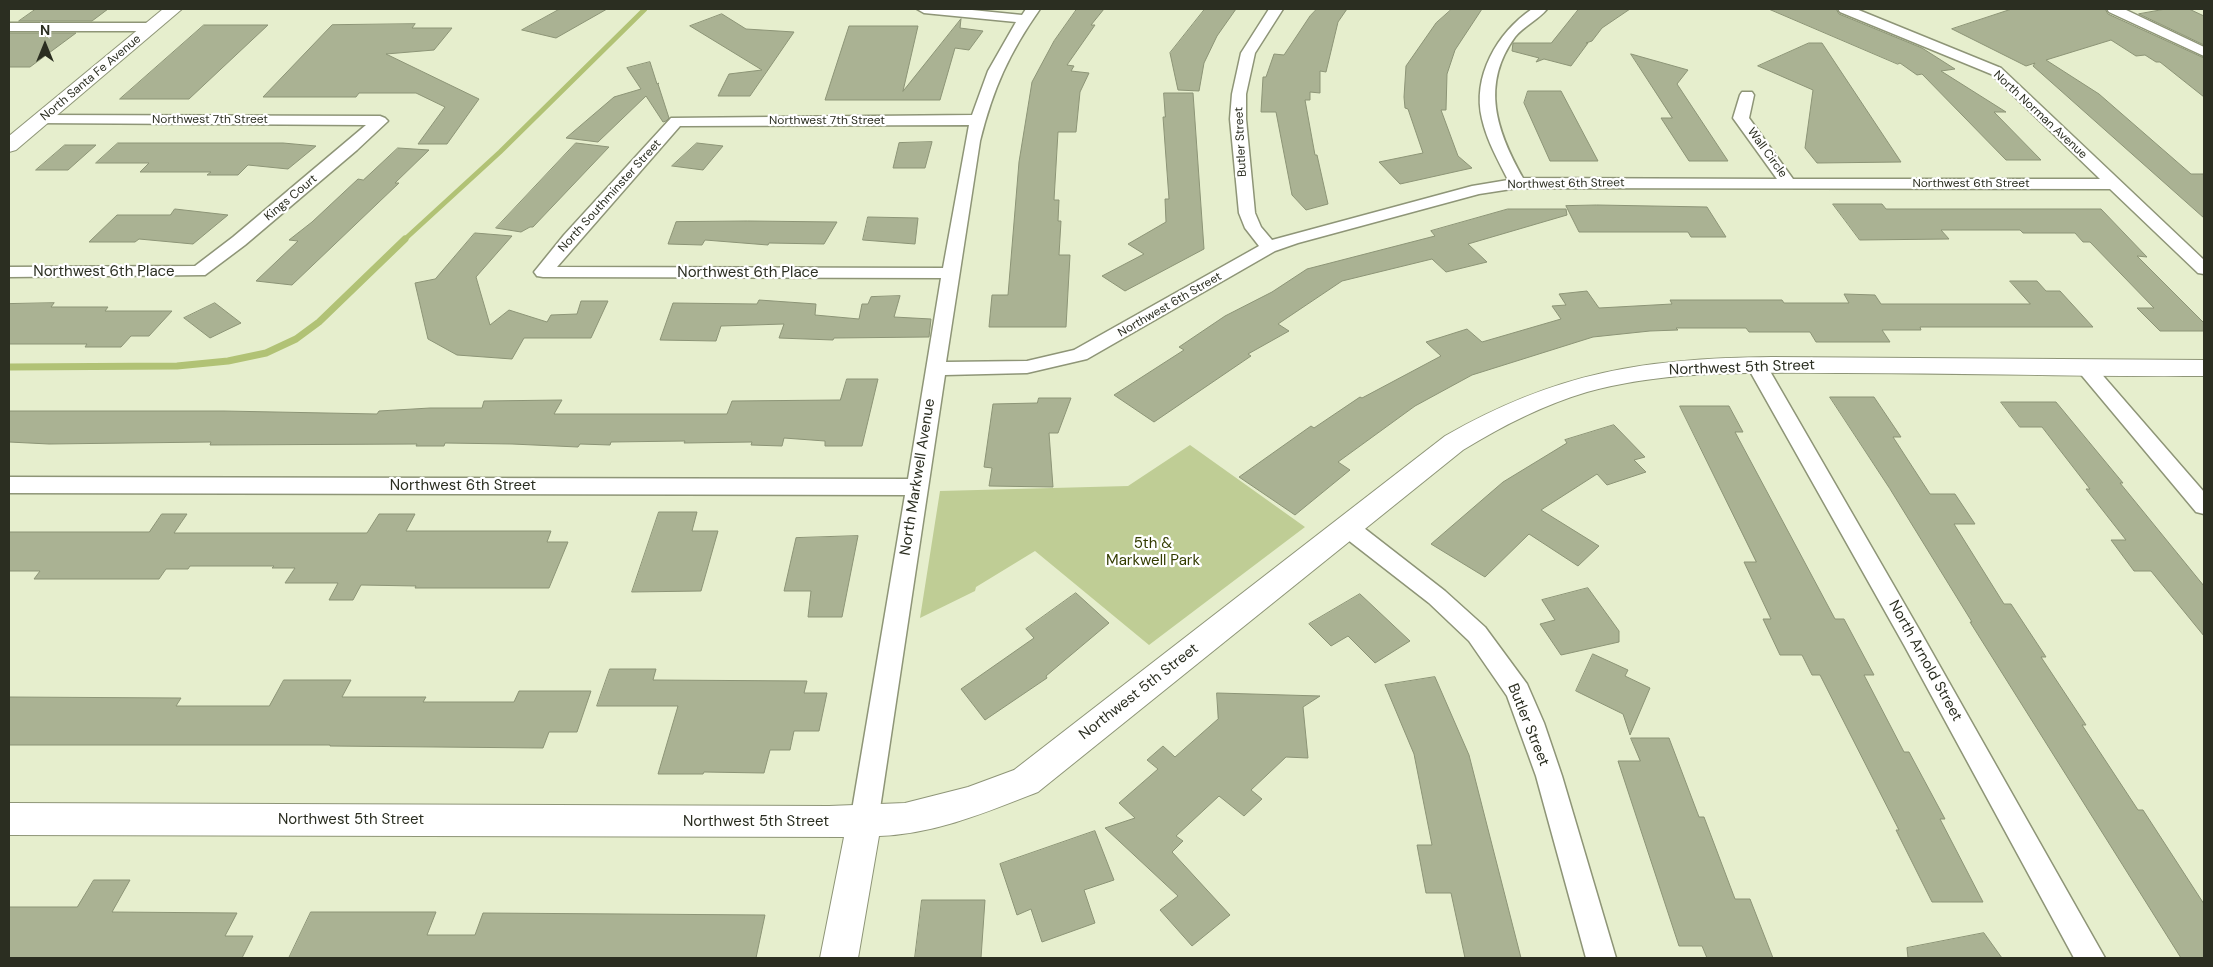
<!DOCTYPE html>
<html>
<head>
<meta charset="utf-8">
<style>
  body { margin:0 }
  #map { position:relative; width:2213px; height:967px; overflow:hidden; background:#e6eecd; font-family:"DM Sans",sans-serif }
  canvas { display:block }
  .frame { position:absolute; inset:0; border:10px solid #2b2e21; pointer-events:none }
  .north { position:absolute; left:20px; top:20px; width:50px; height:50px; -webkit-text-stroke:4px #fff; paint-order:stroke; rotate:0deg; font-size:14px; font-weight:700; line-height:20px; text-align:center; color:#2b2e21 }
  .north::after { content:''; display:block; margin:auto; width:18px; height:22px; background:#2b2e21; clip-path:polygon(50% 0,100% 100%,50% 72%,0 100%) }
</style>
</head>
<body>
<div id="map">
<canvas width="2213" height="967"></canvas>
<div class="frame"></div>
<div class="north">N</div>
</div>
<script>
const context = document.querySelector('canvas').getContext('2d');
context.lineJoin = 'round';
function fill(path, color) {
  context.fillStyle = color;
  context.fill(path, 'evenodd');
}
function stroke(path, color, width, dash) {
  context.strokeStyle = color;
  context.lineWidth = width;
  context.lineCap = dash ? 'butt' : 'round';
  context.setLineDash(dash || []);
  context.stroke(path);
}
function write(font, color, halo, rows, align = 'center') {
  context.font = font + ' "DM Sans",sans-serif';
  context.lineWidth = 4.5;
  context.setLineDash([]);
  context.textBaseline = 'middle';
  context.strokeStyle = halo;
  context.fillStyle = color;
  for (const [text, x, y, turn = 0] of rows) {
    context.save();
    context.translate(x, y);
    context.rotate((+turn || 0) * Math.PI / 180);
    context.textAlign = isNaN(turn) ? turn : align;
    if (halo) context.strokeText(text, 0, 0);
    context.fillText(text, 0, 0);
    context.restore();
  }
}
fill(new Path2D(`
  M 1190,445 L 1305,527 L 1149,645 L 1035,551 L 976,587 L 975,591 L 920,618 L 940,491 L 1128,486 Z`), '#bfcd95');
stroke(new Path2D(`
  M 404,240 L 500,152 L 645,9`), '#b1c275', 5);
stroke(new Path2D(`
  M 9,367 L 177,366 L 228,361 L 266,353 L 296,339 L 319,322 L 405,239`), '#b1c275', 7);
const building = new Path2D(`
  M 36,9 L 108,9 L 92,21 L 19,21 Z
  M 560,9 L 607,9 L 556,38 L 522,30 Z
  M 1077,9 L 1104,9 L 1091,25 L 1095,25 L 1067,65 L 1074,66 L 1071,71 L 1089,73 L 1080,92 L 1076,132 L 1058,132 L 1054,200 L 1059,200 L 1058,221 L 1061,221 L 1059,255 L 1070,255 L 1066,327 L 989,327 L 992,295 L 1008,295 L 1019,162 L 1032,82 L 1054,41 Z
  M 1205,9 L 1236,9 L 1217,36 L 1204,63 L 1199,91 L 1178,90 L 1170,53 Z
  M 1317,9 L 1347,9 L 1338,22 L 1326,72 L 1320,71 L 1320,93 L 1310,92 L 1310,100 L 1305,100 L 1315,155 L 1317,155 L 1328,204 L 1306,210 L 1292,195 L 1276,112 L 1261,112 L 1263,77 L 1266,77 L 1274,54 L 1284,55 L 1310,16 Z
  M 1452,9 L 1482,9 L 1455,50 L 1447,74 L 1446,110 L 1441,110 L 1458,156 L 1472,168 L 1400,184 L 1379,162 L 1423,153 L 1408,109 L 1405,108 L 1404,97 L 1406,66 L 1436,23 Z
  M 1579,9 L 1630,9 L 1602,28 L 1592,41 L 1586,43 L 1588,43 L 1571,66 L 1544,59 L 1536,62 L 1539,58 L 1512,51 L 1513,43 L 1551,43 Z
  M 1769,9 L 1836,9 L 1839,14 L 1922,48 L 1955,69 L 1941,71 L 2006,112 L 1994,112 L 2041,160 L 2006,160 L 1922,74 L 1917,75 L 1900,63 L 1898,64 Z
  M 2012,9 L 2105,9 L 2108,14 L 2204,58 L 2204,97 L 2160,62 L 2156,62 L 2145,55 L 2136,56 L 2111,40 L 2046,60 L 2099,94 L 2191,174 L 2204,174 L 2204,218 L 2033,66 L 2035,63 L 2026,66 L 1952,29 Z
  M 2166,9 L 2189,9 L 2204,16 L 2204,45 L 2139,14 Z
  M 722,14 L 746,29 L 794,32 L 750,96 L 718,96 L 729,74 L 762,70 L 690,26 Z
  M 961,19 L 960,28 L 983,31 L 969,50 L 955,48 L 940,100 L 825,100 L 849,26 L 918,26 L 903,91 Z
  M 415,24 L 412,28 L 452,28 L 434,50 L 386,54 L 479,99 L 447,144 L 418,144 L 445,107 L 416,93 L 359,93 L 356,97 L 263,97 L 332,25 Z
  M 204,25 L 268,25 L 189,99 L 120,99 Z
  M 9,33 L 76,33 L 30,67 L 9,67 Z
  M 1809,43 L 1822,43 L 1901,162 L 1817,163 L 1805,148 L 1813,90 L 1758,66 Z
  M 1631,54 L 1688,70 L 1677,84 L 1728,161 L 1689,161 L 1661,118 L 1672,118 Z
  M 650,62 L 657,84 L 659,83 L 658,84 L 669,118 L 666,121 L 663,122 L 646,96 L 598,142 L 566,138 L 614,97 L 641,89 L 627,68 Z
  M 1528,91 L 1561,91 L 1598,161 L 1550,161 L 1524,103 Z
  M 1164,93 L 1193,93 L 1204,249 L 1125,291 L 1102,276 L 1144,254 L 1128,244 L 1166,222 L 1165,199 L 1169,199 L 1163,117 L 1165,117 Z
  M 932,142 L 925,168 L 893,168 L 899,143 Z
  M 118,143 L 283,143 L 316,146 L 288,169 L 248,165 L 238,175 L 207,175 L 211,172 L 140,172 L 149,163 L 96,163 Z
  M 576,143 L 609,147 L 533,227 L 530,227 L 521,232 L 496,228 Z
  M 697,143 L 723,146 L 703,170 L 672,166 Z
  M 65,145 L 96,145 L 68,170 L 36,170 Z
  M 398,148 L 429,150 L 395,183 L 399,183 L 292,285 L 256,281 L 298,241 L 289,240 L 312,222 L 358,179 L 363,180 Z
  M 1833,204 L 1882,204 L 1886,209 L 2101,209 L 2147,257 L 2137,256 L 2204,323 L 2204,331 L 2160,331 L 2137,308 L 2154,308 L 2090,242 L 2083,242 L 2075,233 L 2023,233 L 2020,230 L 1941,230 L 1949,239 L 1860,240 Z
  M 1597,205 L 1707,207 L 1726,237 L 1691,237 L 1688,232 L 1579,232 L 1566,206 Z
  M 175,209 L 228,215 L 193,244 L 139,239 L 135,242 L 89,242 L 117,215 L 170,215 Z
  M 1508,209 L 1566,209 L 1567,215 L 1468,244 L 1487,262 L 1446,272 L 1432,259 L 1342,281 L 1278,324 L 1289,331 L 1248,354 L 1251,356 L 1154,422 L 1114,395 L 1184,350 L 1179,347 L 1225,316 L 1272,292 L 1307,269 L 1435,236 L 1431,231 Z
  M 868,217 L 918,218 L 915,244 L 863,240 Z
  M 748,221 L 837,222 L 824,244 L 769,243 L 768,245 L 705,240 L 702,245 L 668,244 L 676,222 Z
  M 475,233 L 512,236 L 476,277 L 490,325 L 509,310 L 547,322 L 551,315 L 577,314 L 581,301 L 608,301 L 591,338 L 524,338 L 512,359 L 457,355 L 428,339 L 415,283 L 435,279 Z
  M 2010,281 L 2037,281 L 2046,291 L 2060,291 L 2093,327 L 1920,327 L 1921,330 L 1882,330 L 1890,342 L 1816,342 L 1810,332 L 1749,332 L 1746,328 L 1676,328 L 1678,330 L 1650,331 L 1593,337 L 1472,375 L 1415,406 L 1338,462 L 1350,470 L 1295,515 L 1239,477 L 1311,426 L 1314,428 L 1360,397 L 1362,398 L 1441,356 L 1426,342 L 1467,329 L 1482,342 L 1561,319 L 1552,306 L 1566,305 L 1559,294 L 1587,291 L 1599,308 L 1672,304 L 1670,300 L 1782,300 L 1784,303 L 1849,303 L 1844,294 L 1875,295 L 1881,304 L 2030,304 Z
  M 900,296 L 894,317 L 931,319 L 929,337 L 834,338 L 833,340 L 779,338 L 784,324 L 721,326 L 716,341 L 660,340 L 673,303 L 757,304 L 759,300 L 816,304 L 815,315 L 859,319 L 862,304 L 868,304 L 871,297 Z
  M 54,303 L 51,307 L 108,307 L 105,311 L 172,311 L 149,336 L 131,336 L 121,347 L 85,347 L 87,344 L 9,344 L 9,304 Z
  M 215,303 L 241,323 L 210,338 L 184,318 Z
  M 847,379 L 878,379 L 862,446 L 825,446 L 825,441 L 784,438 L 782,446 L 751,445 L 752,442 L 684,443 L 685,441 L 611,442 L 610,445 L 580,444 L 578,447 L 512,444 L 445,443 L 444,446 L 416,446 L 417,444 L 210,445 L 211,442 L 49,444 L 9,442 L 9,411 L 224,411 L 377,414 L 379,411 L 430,408 L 482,408 L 484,401 L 562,400 L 554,414 L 727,414 L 732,401 L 840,400 Z
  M 1830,397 L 1874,397 L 1901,437 L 1893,437 L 1930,494 L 1955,494 L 1975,524 L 1954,524 L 2004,604 L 2011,604 L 2046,657 L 2041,657 L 2086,725 L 2082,725 L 2138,810 L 2143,810 L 2204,904 L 2204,958 L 2181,958 L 1970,622 L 1972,622 L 1890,489 Z
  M 1039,398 L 1071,398 L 1058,433 L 1049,433 L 1053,487 L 989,486 L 992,468 L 984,467 L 993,404 L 1037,403 Z
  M 2001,402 L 2056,402 L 2123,483 L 2120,483 L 2204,586 L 2204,636 L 2151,571 L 2134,571 L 2111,540 L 2126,540 L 2086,489 L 2090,489 L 2042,427 L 2020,427 Z
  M 1680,406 L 1729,406 L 1743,432 L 1735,432 L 1835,619 L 1844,619 L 1874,675 L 1864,675 L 1904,752 L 1909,752 L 1945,819 L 1940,819 L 1983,902 L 1932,902 L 1896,830 L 1899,830 L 1820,675 L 1812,675 L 1802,655 L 1780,655 L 1763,619 L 1771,619 L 1744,562 L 1756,562 Z
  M 1614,425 L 1645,457 L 1634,460 L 1646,472 L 1607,485 L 1597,474 L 1541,510 L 1599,546 L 1578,566 L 1529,534 L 1485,577 L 1431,544 L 1503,482 L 1567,443 L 1565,440 Z
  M 659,512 L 697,512 L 692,531 L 718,531 L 701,591 L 632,592 Z
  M 162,514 L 187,514 L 174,533 L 367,533 L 379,514 L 415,514 L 406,531 L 551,531 L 547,542 L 568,542 L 549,588 L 415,588 L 416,586 L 361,585 L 353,600 L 329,600 L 338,583 L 285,583 L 295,568 L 272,568 L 274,566 L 190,566 L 188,569 L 166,569 L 159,579 L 34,579 L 40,571 L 9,571 L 9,532 L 149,532 Z
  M 858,536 L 842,617 L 808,617 L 811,591 L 784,591 L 796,538 Z
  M 1588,588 L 1619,631 L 1619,642 L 1561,655 L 1540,624 L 1555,620 L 1542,600 Z
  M 1076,593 L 1109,623 L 1046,676 L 1047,678 L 985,720 L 961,689 L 1034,638 L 1026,629 Z
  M 1360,594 L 1410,641 L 1375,663 L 1348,636 L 1331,646 L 1309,624 Z
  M 1593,654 L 1628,670 L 1625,676 L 1650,688 L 1630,735 L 1623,714 L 1576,691 Z
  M 610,669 L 656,669 L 653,680 L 807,681 L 804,693 L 827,693 L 819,731 L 794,731 L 790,750 L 770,750 L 764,773 L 704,772 L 703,774 L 658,774 L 678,706 L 597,706 Z
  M 1435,677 L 1469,755 L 1521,958 L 1465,958 L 1451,893 L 1426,893 L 1417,845 L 1432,845 L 1414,754 L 1385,685 Z
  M 284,680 L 351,680 L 342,697 L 426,697 L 423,702 L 514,702 L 519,691 L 591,691 L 577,732 L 549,732 L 543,748 L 330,746 L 330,745 L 9,745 L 9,697 L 181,698 L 176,706 L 269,706 Z
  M 1217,693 L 1320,696 L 1303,707 L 1308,758 L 1286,757 L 1251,790 L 1262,799 L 1244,816 L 1219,796 L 1176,836 L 1183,841 L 1172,852 L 1230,915 L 1192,946 L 1160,910 L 1178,896 L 1105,828 L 1135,818 L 1119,803 L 1158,769 L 1147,760 L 1163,746 L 1175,757 L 1218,719 Z
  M 1631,738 L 1669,738 L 1699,817 L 1704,817 L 1735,899 L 1750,899 L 1773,958 L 1707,958 L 1702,946 L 1679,946 L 1618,761 L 1640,761 Z
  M 1095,831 L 1114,880 L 1084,890 L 1095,923 L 1042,942 L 1031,909 L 1017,915 L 1000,864 Z
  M 94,880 L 130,880 L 112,912 L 237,913 L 225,936 L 253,936 L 242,958 L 9,958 L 9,907 L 77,907 Z
  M 922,900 L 985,900 L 981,958 L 915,958 Z
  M 311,912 L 436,912 L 427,935 L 475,935 L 483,913 L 765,915 L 756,958 L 289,958 Z
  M 1984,933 L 2002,958 L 1908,958 L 1907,948 Z`);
fill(building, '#aab293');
stroke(building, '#8c9476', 1);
const minor = new Path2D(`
  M 917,9 L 962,9 L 1022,15 L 1026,9 L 1040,9 C 1009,53 993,89 980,141 L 946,362 L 1027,361 L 1074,350 L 1259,246 L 1245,228 L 1239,213 L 1230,119 L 1232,94 L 1241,53 L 1269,9 L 1283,9 L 1255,53 L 1246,94 L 1246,119 L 1255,213 L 1261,227 L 1272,240 L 1472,186 L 1508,180 C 1498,160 1487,141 1482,119 C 1472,76 1497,33 1532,9 L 1547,9 C 1538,20 1524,26 1515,37 C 1480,85 1497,132 1523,178 L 1777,179 L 1733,118 L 1740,95 L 1742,92 L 1752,92 L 1754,95 L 1749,118 L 1793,179 L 2100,179 L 1991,74 L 1840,12 L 1838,9 L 1856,9 L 2001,68 L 2204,260 L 2204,274 L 2198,273 L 2110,189 L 1518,188 L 1479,194 L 1298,243 L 1275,251 L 1087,359 L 1027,373 L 945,375 L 878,822 L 874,831 L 864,834 L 854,831 L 850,822 L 905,495 L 9,493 L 9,477 L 908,479 L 941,278 L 543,277 L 537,276 L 534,272 L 564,235 L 671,118 L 972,115 L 988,71 L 1016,22 L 924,13 ZM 969,125 L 943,268 L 557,267 L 680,126 Z
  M 2107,9 L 2124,9 L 2204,47 L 2204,56 L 2109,12 Z
  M 9,23 L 151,23 L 158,27 L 151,31 L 9,31 Z
  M 40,115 L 380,116 L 385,118 L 388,121 L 357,150 L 245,245 L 205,275 L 9,277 L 9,267 L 195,266 L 233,237 L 366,125 L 35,123 L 32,120 L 35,117 Z
  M 1757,360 L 1764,362 L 1767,366 L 1920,631 L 2105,958 L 2074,958 L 1904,645 L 1747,366 L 1750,362 Z
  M 2085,361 L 2092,363 L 2204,492 L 2204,514 L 2196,512 L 2078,371 L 2075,367 L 2078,363 Z
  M 1347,519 L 1355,521 L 1445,591 L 1485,627 L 1527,684 L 1544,723 L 1562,776 L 1616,958 L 1586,958 L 1536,776 L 1507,696 L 1469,641 L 1429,603 L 1339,533 L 1336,527 L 1339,521 Z`);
const tertiary = new Path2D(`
  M 1772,357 L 2204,360 L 2204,376 C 2084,377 1964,373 1844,373 C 1758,373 1670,369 1587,392 C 1543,405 1502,426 1463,450 L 1038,792 C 987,812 935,834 879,836 L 858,958 L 820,958 L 844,837 L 9,835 L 9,803 L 829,806 L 905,803 L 968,787 L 1014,770 L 1445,436 C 1557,372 1645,358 1772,357 Z`);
const secondary = new Path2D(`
  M 163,9 L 182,9 L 16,150 L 9,152 L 9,136 Z`);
stroke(minor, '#8e9577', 3);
stroke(tertiary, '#8e9577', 2);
stroke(secondary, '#8e9577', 2);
fill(minor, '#fff');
fill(tertiary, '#fff');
fill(secondary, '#fff');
write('12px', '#2b2e21', '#fff', [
  ["North Santa Fe Avenue",91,78,-40],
  ["North Norman Avenue",2040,115,43],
  ["Northwest 7th Street",210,120],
  ["Northwest 7th Street",827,121],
  ["Butler Street",1241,142,-93],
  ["Wall Circle",1767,153,54],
  ["Northwest 6th Street",1566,184,-1],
  ["Northwest 6th Street",1971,184],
  ["North Southminster Street",610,196,-48],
  ["Kings Court",291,198,-40],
  ["Northwest 6th Street",1170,305,-30]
]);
write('15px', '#2b2e21', '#fff', [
  ["Northwest 6th Place",104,272],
  ["Northwest 6th Place",748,273],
  ["Northwest 5th Street",1742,368,-2],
  ["North Markwell Avenue",918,477,-81],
  ["Northwest 6th Street",463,486],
  ["North Arnold Street",1925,661,61],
  ["Northwest 5th Street",1139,692,-38],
  ["Butler Street",1528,725,68],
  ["Northwest 5th Street",351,820],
  ["Northwest 5th Street",756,822]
]);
write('15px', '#333c00', '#fff', [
  ["5th &",1153,544],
  ["Markwell Park",1153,561]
]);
</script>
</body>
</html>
